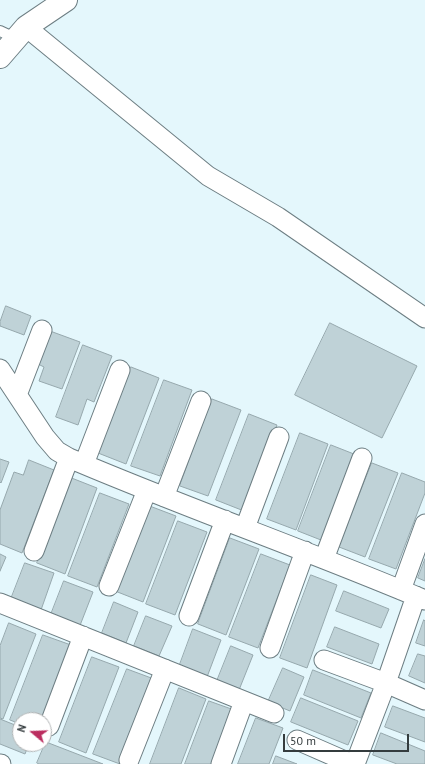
<!DOCTYPE html>
<html>
<head>
<meta charset="utf-8">
<style>
  body { margin:0 }
  #map { position:relative; width:425px; height:764px; overflow:hidden; background:#e4f7fc; font-family:"PT Sans",sans-serif }
  canvas { display:block }
  .north { position:absolute; left:12px; top:712px; width:40px; height:40px; box-sizing:border-box; background:#fff; border:1px solid #aeb1b2; border-radius:50%; rotate:289deg; font-size:11px; font-weight:700; line-height:16px; text-align:center; color:#343c3e }
  .north::after { content:''; display:block; margin:auto; width:14px; height:18px; background:#bb2d5f; clip-path:polygon(50% 0,100% 100%,50% 72%,0 100%) }
  .scale { position:absolute; left:283px; top:734px; width:126px; height:18px; box-sizing:border-box; border:2px solid #343c3e; border-top:0; padding-left:5px; font-size:12px; line-height:14px; white-space:nowrap; color:#343c3e; -webkit-text-stroke:3px #fff; paint-order:stroke }
</style>
</head>
<body>
<div id="map">
<canvas width="425" height="764"></canvas>
<div class="north">N</div>
<div class="scale">50 m</div>
</div>
<script>
const context = document.querySelector('canvas').getContext('2d');
context.lineJoin = 'round';
function fill(path, color) {
  context.fillStyle = color;
  context.fill(path, 'evenodd');
}
function stroke(path, color, width, dash) {
  context.strokeStyle = color;
  context.lineWidth = width;
  context.lineCap = dash ? 'butt' : 'round';
  context.setLineDash(dash || []);
  context.stroke(path);
}
const building = new Path2D(`
  M 6,306 L 31,316 L 24,335 L 0,326 L 0,322 Z
  M 330,323 L 417,366 L 382,438 L 295,395 Z
  M 50,331 L 80,342 L 62,389 L 39,381 L 44,367 L 38,364 Z
  M 83,345 L 112,356 L 94,402 L 87,399 L 78,425 L 56,417 Z
  M 131,367 L 159,378 L 126,464 L 98,453 Z
  M 164,380 L 192,390 L 160,476 L 131,466 Z
  M 212,399 L 241,410 L 208,496 L 180,486 Z
  M 249,414 L 277,425 L 244,511 L 216,500 Z
  M 300,433 L 328,444 L 296,530 L 267,519 Z
  M 331,445 L 359,456 L 326,542 L 298,531 Z
  M 0,459 L 9,462 L 1,483 L 0,482 Z
  M 29,460 L 54,470 L 22,553 L 0,544 L 0,510 L 14,472 L 23,475 Z
  M 372,463 L 398,473 L 365,557 L 339,547 Z
  M 402,473 L 425,482 L 425,493 L 396,569 L 369,559 Z
  M 69,477 L 97,488 L 65,574 L 37,563 Z
  M 100,493 L 129,504 L 97,587 L 68,576 Z
  M 147,505 L 176,516 L 143,602 L 115,591 Z
  M 178,521 L 207,532 L 175,615 L 146,604 Z
  M 230,538 L 259,549 L 226,635 L 198,624 Z
  M 0,554 L 6,557 L 0,571 Z
  M 261,554 L 290,565 L 258,648 L 229,637 Z
  M 425,559 L 425,581 L 418,578 Z
  M 25,563 L 54,573 L 41,610 L 11,599 Z
  M 311,575 L 337,585 L 307,668 L 280,658 Z
  M 64,581 L 93,592 L 79,628 L 50,617 Z
  M 344,591 L 389,609 L 381,628 L 336,611 Z
  M 114,602 L 138,612 L 126,643 L 102,633 Z
  M 146,616 L 172,626 L 159,656 L 134,646 Z
  M 424,620 L 425,621 L 425,646 L 416,643 Z
  M 9,623 L 36,634 L 3,719 L 0,718 L 0,646 Z
  M 335,627 L 379,644 L 372,664 L 327,647 Z
  M 193,629 L 221,640 L 207,677 L 179,667 Z
  M 43,635 L 71,645 L 42,720 L 20,720 L 20,724 L 10,720 Z
  M 231,646 L 253,655 L 239,690 L 217,681 Z
  M 418,654 L 425,656 L 425,683 L 409,676 Z
  M 92,657 L 119,667 L 86,753 L 59,742 Z
  M 283,668 L 304,677 L 290,711 L 268,702 Z
  M 127,669 L 154,679 L 121,764 L 120,764 L 93,754 Z
  M 313,670 L 371,693 L 361,718 L 304,695 Z
  M 179,688 L 206,699 L 181,764 L 150,764 Z
  M 301,698 L 358,721 L 348,745 L 291,722 Z
  M 209,701 L 237,711 L 216,764 L 185,764 Z
  M 393,706 L 425,718 L 425,742 L 385,727 Z
  M 256,718 L 283,728 L 269,764 L 238,764 Z
  M 0,719 L 20,727 L 20,744 L 29,744 L 25,754 L 0,744 Z
  M 381,733 L 425,751 L 425,764 L 397,764 L 373,755 Z
  M 46,742 L 103,764 L 39,764 L 37,763 Z
  M 276,756 L 297,764 L 273,764 Z`);
fill(building, '#bfd2d7');
stroke(building, '#96a8ad', 1);
const service = new Path2D(`
  M 0,31 L 15,38`);
const minor = new Path2D(`
  M 26,27 L 208,176 L 278,217 L 425,318
  M 0,369 L 45,437 L 57,451 L 69,458 C 186,508 307,550 425,600
  M 17,395 L 42,330
  M 84,464 L 120,370
  M 164,497 L 201,401
  M 245,528 L 279,437
  M 34,551 L 69,458
  M 324,559 L 362,458
  M 109,586 L 147,490
  M 401,590 L 425,524
  M 0,603 L 274,713
  M 189,616 L 225,520
  M 270,648 L 305,551
  M 324,660 L 386,683 L 425,700
  M 49,726 L 83,636
  M 297,740 L 352,764
  M 129,760 L 165,669
  M 0,764 L 1,764
  M 221,764 L 244,701
  M 355,764 L 386,683 L 416,596`);
const tertiary = new Path2D(`
  M 0,57 L 26,27 L 66,0`);
stroke(service, '#6d7e83', 12);
stroke(minor, '#6d7e83', 21);
stroke(tertiary, '#6d7e83', 24);
stroke(service, '#fff', 10);
stroke(minor, '#fff', 19);
stroke(tertiary, '#fff', 22);
</script>
</body>
</html>
